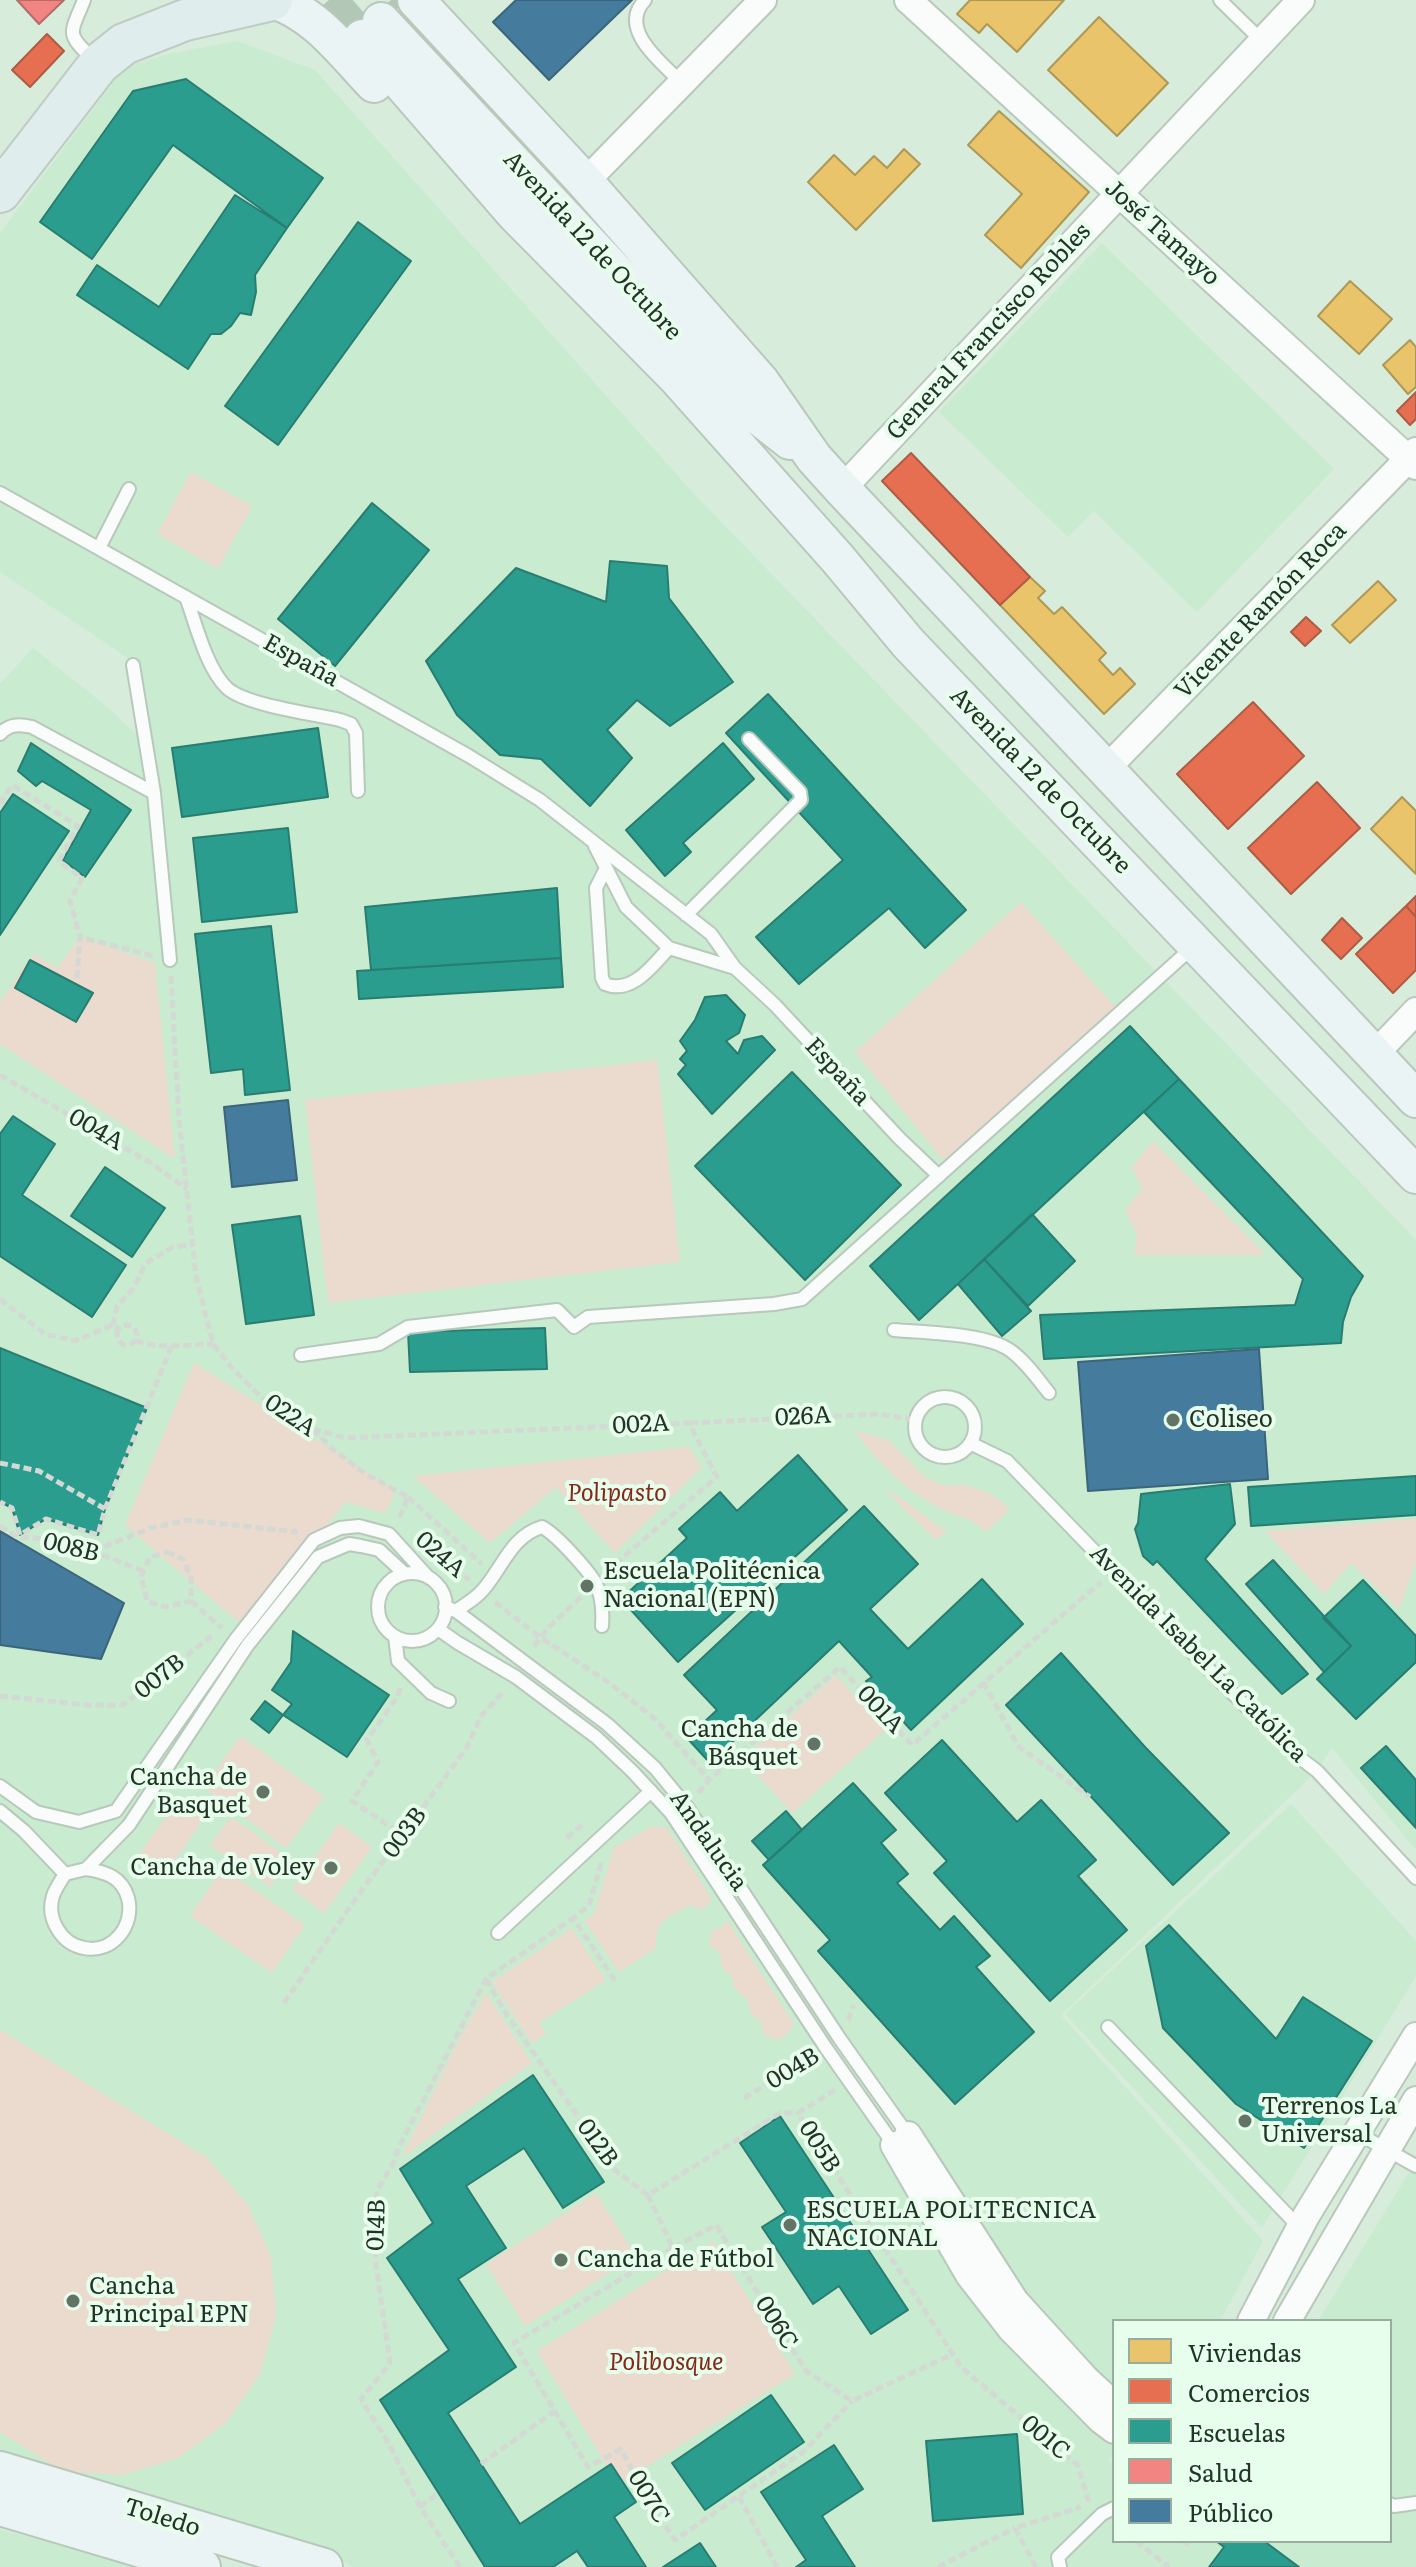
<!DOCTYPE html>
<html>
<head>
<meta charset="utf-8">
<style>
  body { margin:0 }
  #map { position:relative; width:1416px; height:2567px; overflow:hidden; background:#d7ecdb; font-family:Literata,serif }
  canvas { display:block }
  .legend { position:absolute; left:1112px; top:2319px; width:280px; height:224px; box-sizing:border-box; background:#e6feeb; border:2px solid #98ad9d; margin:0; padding:10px 14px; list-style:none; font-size:24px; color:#243327 }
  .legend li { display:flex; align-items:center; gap:16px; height:40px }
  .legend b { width:40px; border:2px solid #98ad9d }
</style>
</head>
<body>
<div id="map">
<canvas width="1416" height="2567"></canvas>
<ul class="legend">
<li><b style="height:22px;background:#e9c46a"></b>Viviendas</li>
<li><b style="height:22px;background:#e76f51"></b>Comercios</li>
<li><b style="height:22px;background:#2a9d8f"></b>Escuelas</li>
<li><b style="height:22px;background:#f28482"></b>Salud</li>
<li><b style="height:22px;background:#457b9d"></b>Público</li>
</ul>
</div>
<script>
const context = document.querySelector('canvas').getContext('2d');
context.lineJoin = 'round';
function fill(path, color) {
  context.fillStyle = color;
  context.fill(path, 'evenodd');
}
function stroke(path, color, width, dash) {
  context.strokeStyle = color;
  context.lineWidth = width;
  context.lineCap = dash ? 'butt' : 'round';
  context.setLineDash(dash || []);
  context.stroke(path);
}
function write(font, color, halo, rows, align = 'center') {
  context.font = font + ' Literata,serif';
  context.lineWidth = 8;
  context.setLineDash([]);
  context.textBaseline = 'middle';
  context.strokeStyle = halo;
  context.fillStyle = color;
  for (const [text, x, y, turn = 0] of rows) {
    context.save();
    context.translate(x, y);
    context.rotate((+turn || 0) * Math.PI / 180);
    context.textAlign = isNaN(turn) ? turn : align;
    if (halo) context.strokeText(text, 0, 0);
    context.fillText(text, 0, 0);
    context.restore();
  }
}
fill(new Path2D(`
  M 237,41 L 315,70 L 695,495 L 1416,1240 L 1416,1850 L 1332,1748 L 1317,1771 L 1061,2015 L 1263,2241 L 1220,2321 L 1114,2321 L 1114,2454 L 1108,2460 L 1114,2464 L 1114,2541 L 1390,2541 L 1390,2321 L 1318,2321 L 1416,2161 L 1416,2567 L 353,2567 L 338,2559 L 0,2455 L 0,684 L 33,648 L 105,705 L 139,737 L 131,660 L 0,572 L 0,233 L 125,67 L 169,54 Z
  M 1102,243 L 1334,469 L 1197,612 L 1094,511 L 1068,537 L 939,412 Z
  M 1291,1804 L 1416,1941 L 1416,1976 L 1262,2228 L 1065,2014 Z
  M 0,2530 L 163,2567 L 0,2567 Z`), '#c9ebd0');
fill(new Path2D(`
  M 191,472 L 252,506 L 218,569 L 157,534 Z
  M 1021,902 L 1119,1011 L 951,1170 L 855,1052 Z
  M 80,937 L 155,963 L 175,1159 L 0,1044 L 0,1002 L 33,954 L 57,968 Z
  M 657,1060 L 680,1262 L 328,1303 L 305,1100 Z
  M 1153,1141 L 1266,1255 L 1134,1255 L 1137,1234 L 1125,1210 L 1142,1189 L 1132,1167 Z
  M 194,1363 L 396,1490 L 385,1513 L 345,1502 L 249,1631 L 125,1525 Z
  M 854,1430 L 888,1440 L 926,1478 L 943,1485 L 965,1485 L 984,1491 L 997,1498 L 1010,1509 L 986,1532 C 968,1515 962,1519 942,1509 C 906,1492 878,1462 854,1430 Z
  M 689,1447 L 702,1467 L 615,1553 L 556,1487 L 490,1543 L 413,1476 Z
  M 885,1490 C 908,1499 925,1519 947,1531 L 936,1540 Z
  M 1416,1519 L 1416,1562 L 1399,1609 L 1351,1563 L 1324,1594 L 1265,1531 Z
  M 836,1675 L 885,1730 L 792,1813 L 743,1759 Z
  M 241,1736 L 324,1797 L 286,1848 L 203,1787 Z
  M 179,1798 L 205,1817 L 164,1876 L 137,1857 Z
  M 231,1817 L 289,1858 L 270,1887 L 210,1845 Z
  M 339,1823 L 372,1847 L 324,1913 L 292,1889 Z
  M 650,1827 L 666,1827 L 709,1894 L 711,1901 L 702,1910 L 690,1905 C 667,1919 655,1918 656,1948 L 619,1972 L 585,1921 L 594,1914 L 614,1847 Z
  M 223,1868 L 305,1925 L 272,1973 L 190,1916 Z
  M 727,1920 L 794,2024 L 786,2035 L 778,2040 L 763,2034 L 761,2022 L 751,2014 L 747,1999 L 734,1988 L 732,1976 L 722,1968 L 720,1952 L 709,1946 L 712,1930 L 721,1928 Z
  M 572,1928 L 606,1980 L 539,2023 L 546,2034 L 532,2043 L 492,1982 Z
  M 486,1993 L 532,2063 L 402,2157 L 461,2035 Z
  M 0,2030 L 206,2157 L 246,2202 L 271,2256 L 276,2316 L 260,2374 L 226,2423 L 178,2458 L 121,2475 L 62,2471 L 0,2432 Z
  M 596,2193 L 636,2256 L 525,2326 L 486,2264 Z
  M 713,2241 L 795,2374 L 618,2484 L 537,2351 Z`), '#ebdace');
const homes = new Path2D(`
  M 970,0 L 1064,0 L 1017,52 L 987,24 L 979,33 L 957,14 Z
  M 1099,17 L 1168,83 L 1117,136 L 1048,70 Z
  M 999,111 L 1089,192 L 1021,268 L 985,235 L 1022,194 L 968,145 Z
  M 904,149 L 920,164 L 856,230 L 808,182 L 834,155 L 855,175 L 874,156 L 887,168 Z
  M 1350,281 L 1392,319 L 1359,354 L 1318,316 Z
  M 1410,340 L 1416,347 L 1416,387 L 1408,394 L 1383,365 Z
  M 1030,577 L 1045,591 L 1038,598 L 1054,614 L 1062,607 L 1106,653 L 1099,660 L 1113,675 L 1120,668 L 1135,684 L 1104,714 L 1000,605 Z
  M 1378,581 L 1396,600 L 1350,643 L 1332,625 Z
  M 1402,797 L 1416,811 L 1416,874 L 1371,829 Z`);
fill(homes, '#e9c46a');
stroke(homes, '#ae9856', 2);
const shops = new Path2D(`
  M 47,34 L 64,51 L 30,87 L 12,70 Z
  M 1416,392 L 1416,419 L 1410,425 L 1397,411 Z
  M 911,453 L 1030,577 L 1000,605 L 882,481 Z
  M 1306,617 L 1321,631 L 1305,646 L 1291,632 Z
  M 1253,702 L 1304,756 L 1228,829 L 1177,774 Z
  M 1317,782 L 1360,828 L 1291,894 L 1248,848 Z
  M 1416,896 L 1416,917 L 1406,906 Z
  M 1406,906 L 1416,917 L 1416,970 L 1393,993 L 1356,954 Z
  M 1342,918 L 1362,938 L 1341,959 L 1322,940 Z`);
fill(shops, '#e76f51');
stroke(shops, '#ac5d44', 2);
const schools = new Path2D(`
  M 186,79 L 323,178 L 287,228 L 173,145 L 92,259 L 40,222 L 133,91 Z
  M 235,195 L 287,228 L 255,275 L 256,292 L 251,315 L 240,313 L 231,326 L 221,334 L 211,334 L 188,369 L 77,295 L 97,265 L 159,307 Z
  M 358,222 L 411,261 L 278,445 L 225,406 Z
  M 372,503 L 429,550 L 335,666 L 278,619 Z
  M 610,561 L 667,566 L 669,598 L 733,682 L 670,726 L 637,700 L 607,730 L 632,758 L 590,806 L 541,759 L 500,755 L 457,715 L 426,661 L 516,568 L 606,602 Z
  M 768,694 L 966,910 L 925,948 L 889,908 L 799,984 L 756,937 L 843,860 L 726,733 Z
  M 318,728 L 328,797 L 182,817 L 172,748 Z
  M 31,743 L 131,810 L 85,877 L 63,860 L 91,810 L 42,781 L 36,786 L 18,771 Z
  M 723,743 L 754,779 L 683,843 L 691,852 L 665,876 L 626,830 Z
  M 13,794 L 69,831 L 0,935 L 0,813 Z
  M 288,828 L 297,912 L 202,922 L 193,838 Z
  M 557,888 L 561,958 L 371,970 L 365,907 Z
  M 271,926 L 290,1090 L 245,1095 L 243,1069 L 211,1073 L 195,934 Z
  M 561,958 L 563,987 L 359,999 L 357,971 Z
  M 30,960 L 93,993 L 76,1022 L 15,988 Z
  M 726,995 L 745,1015 L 739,1033 L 726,1041 L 738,1054 L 744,1040 L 762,1036 L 775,1050 L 712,1114 L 678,1074 L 686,1065 L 680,1059 L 687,1051 L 680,1041 L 695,1020 L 705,997 Z
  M 1130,1026 L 1179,1079 L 919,1320 L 870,1266 Z
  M 792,1072 L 901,1185 L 805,1280 L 695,1166 Z
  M 1179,1079 L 1363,1276 L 1351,1297 L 1343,1322 L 1341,1343 L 1044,1359 L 1040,1315 L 1295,1305 L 1303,1279 L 1144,1112 Z
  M 13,1116 L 55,1144 L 22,1195 L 126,1265 L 92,1317 L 0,1256 L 0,1134 Z
  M 105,1167 L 165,1208 L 132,1257 L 71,1216 Z
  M 1032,1214 L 1075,1261 L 1028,1306 L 984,1259 Z
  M 300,1216 L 314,1315 L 246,1324 L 232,1225 Z
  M 984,1259 L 1031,1311 L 1002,1336 L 958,1284 Z
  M 545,1328 L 547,1369 L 410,1372 L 408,1332 Z
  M 0,1348 L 147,1408 L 105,1509 L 98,1535 L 46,1519 L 20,1535 L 12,1508 L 0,1502 Z
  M 798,1455 L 847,1510 L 678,1662 L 621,1599 L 687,1538 L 679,1529 L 720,1492 L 737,1511 Z
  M 1416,1476 L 1416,1515 L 1251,1526 L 1248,1487 Z
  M 1230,1484 L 1235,1524 L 1205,1559 L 1308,1674 L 1282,1694 L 1157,1561 L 1153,1565 L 1143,1556 L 1135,1529 L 1138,1523 L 1141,1494 Z
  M 864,1506 L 918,1564 L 870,1609 L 908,1649 L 982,1579 L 1023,1624 L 911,1730 L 866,1681 L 872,1677 L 839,1641 L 710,1763 L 687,1738 L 717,1710 L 684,1675 Z
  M 1273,1560 L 1351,1646 L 1324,1672 L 1246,1584 Z
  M 1363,1580 L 1416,1636 L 1416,1662 L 1356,1719 L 1317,1679 L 1351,1646 L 1323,1618 Z
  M 293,1631 L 389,1695 L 347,1757 L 283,1715 L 292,1704 L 272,1690 L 291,1662 Z
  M 1061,1653 L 1145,1747 L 1229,1833 L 1173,1885 L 1006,1705 Z
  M 265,1701 L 283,1715 L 269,1733 L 251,1719 Z
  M 942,1740 L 1017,1822 L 1041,1800 L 1096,1860 L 1078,1876 L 1127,1930 L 1050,2001 L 934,1873 L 947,1861 L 885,1793 Z
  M 1386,1746 L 1416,1780 L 1416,1828 L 1361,1768 Z
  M 853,1783 L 896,1830 L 881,1843 L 908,1874 L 897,1883 L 940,1930 L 954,1916 L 990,1956 L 976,1967 L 1034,2032 L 955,2104 L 818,1951 L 830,1940 L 763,1865 Z
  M 786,1811 L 802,1830 L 769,1860 L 752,1841 Z
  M 1169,1925 L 1276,2039 L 1303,1997 L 1372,2041 L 1304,2148 L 1236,2104 L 1163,2028 L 1146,1946 Z
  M 533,2075 L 604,2182 L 563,2208 L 524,2148 L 466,2186 L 506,2248 L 458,2279 L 516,2367 L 448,2413 L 520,2524 L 611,2464 L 636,2502 L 614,2517 L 646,2567 L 588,2567 L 577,2551 L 553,2567 L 485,2567 L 380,2400 L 449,2350 L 387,2258 L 433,2223 L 400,2169 Z
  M 780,2116 L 908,2310 L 871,2334 L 839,2286 L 813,2304 L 762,2227 L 786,2212 L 740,2143 Z
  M 771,2395 L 804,2442 L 705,2510 L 672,2463 Z
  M 1017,2434 L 1023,2514 L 933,2521 L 926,2441 Z
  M 834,2445 L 863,2489 L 822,2516 L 855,2567 L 796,2567 L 806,2560 L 761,2492 Z
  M 1216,2541 L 1264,2541 L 1299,2567 L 1209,2567 L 1224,2547 Z
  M 700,2543 L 716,2567 L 663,2567 Z`);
fill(schools, '#2a9d8f');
stroke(schools, '#287d70', 2);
const health = new Path2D(`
  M 17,0 L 64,0 L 39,24 Z`);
fill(health, '#f28482');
stroke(health, '#b46c67', 2);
const public = new Path2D(`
  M 516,0 L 632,0 L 549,80 L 493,22 Z
  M 288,1100 L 297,1180 L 232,1187 L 224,1107 Z
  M 1259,1349 L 1268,1479 L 1088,1491 L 1078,1362 Z
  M 0,1531 L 124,1603 L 101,1659 L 0,1645 Z`);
fill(public, '#457b9d');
stroke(public, '#3b657a', 2);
stroke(new Path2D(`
  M 329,0 L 362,38`), '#b3c7b7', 36, [36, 18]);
stroke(new Path2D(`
  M 391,0 L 398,8`), '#b3c7b7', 40, [40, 20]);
const lane = new Path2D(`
  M 84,0 C 70,35 65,33 95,61
  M 645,0 C 617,29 662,63 682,83
  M 1220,0 L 1262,41
  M 0,493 L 469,756 L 540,800 L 711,934 L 735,968 L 775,1005 L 900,1139 L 939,1176
  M 99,548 L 129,489
  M 186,597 C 196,624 206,668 227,688 C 245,705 314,714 340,720 L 351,724 L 356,733 L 358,791
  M 133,665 L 154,793 L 170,960
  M 0,734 C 9,724 19,724 32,727 L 154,793
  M 595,846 L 626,907 L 669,948 L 735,968
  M 606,868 L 596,888 L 602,978 L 605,984 C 632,995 653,965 669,948
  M 686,915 L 801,800 L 800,792 L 749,739
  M 894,1330 C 925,1333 987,1333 1011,1351 C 1026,1362 1037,1378 1049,1393
  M 301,1355 L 379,1344 L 408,1327 L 557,1310 L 574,1327 L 588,1317 L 774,1304 L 802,1299 L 1194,946
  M915 1427a30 30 0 1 1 60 0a30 30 0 1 1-60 0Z
  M 970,1443 L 1007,1461 L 1221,1682 L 1296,1755 L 1317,1771 L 1416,1878
  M378 1607a34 34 0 1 1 68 0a34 34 0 1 1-68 0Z
  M 445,1607 L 456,1611 L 607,1724 L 655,1768 L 687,1807 L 840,2039 L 908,2135
  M 456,1611 C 464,1605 475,1599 482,1591 C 502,1569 511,1536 542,1527 C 556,1534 587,1569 595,1582 C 602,1595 603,1612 602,1626
  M 438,1629 L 458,1643 L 516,1677 L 596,1737 L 632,1771 L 671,1813 L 826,2048 L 894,2145
  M 395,1637 L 398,1661 L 431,1693 L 449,1701
  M 0,1786 L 36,1812 L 79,1822 L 116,1811 L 236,1639 L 314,1540 L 340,1528 L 359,1526 L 389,1534 L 428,1577
  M 0,1811 L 24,1831 L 65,1874
  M 65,1874 L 86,1869 L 129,1825 L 247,1646 L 318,1557 L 349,1544 L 361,1546 L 379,1550 L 405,1574
  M 65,1874 C 61,1881 55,1889 53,1896 C 46,1918 61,1944 84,1948 C 113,1954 135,1925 128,1898 C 122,1877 106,1872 86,1869
  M 498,1933 L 651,1791
  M 1108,2027 L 1300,2228
  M 1357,2133 L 1416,2166
  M 1390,2504 L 1394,2506 L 1416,2503
  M 1060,2567 L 1058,2557 L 1102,2514 L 1114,2508`);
const street = new Path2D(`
  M 908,0 L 1416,466
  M 585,182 L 763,0
  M 842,489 L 1301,0
  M 1105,770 L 1416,451
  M 1374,1055 L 1416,1011
  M 908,2135 L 1015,2301 L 1086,2379 L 1114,2405
  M 894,2145 L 969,2275 L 1011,2329 L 1101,2420 L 1114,2430
  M 1251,2321 L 1306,2216 L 1416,2036
  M 1287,2321 L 1416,2100`);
const secondary = new Path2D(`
  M 272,0 C 315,12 344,53 374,84
  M 416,0 L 585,182 L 761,382 L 814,458 L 842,489 L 1416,1099
  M 381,21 L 730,394 L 790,441
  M 362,38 L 514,213 L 676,377 L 838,559 L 908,643 L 1416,1175
  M 0,2470 L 324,2567
  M 0,2507 L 202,2567`);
const primary = new Path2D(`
  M 0,192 L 99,64 L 124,44 L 185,20 L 272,0`);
stroke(lane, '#b8c8bb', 16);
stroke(street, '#b8c8bb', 30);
stroke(secondary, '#b8c8bb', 40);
stroke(primary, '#c1cbc3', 44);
stroke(new Path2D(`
  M 0,804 L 12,785 L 78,826 L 59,861 L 82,878 L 70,901 L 80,937
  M 171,976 L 179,1120 L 196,1276 L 213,1344 L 233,1369 L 260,1396 L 280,1411 L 313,1429 L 334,1450 L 364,1473 L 408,1497 L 399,1519
  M 77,978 L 80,937 L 153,956
  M 0,1075 L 151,1163 L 187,1189
  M 0,1299 L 45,1334 L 75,1341 L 113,1325 L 120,1329
  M 113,1325 L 117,1306 L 133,1289 L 146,1263 L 171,1248 L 193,1244
  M117 1335a10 10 0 1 1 20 0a10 10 0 1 1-20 0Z
  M 136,1340 C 154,1350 192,1344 213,1344
  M 690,1423 L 879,1414 L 916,1420
  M 313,1429 L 344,1438 L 689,1423 L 717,1477 L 609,1569
  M 0,1463 L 39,1471 L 105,1509 L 98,1535 L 46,1519 L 20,1535 L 12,1508 L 0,1502
  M 408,1497 L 482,1564
  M 105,1509 L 172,1345
  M 0,1526 L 17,1537 L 48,1539 L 93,1551 L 143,1571
  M 428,1545 L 469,1580
  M 93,1551 L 151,1528 L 188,1520 L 298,1532
  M 167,1552 L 183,1559 L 191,1578 L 191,1601 L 165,1607 L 147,1601 L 141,1576 L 150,1557 Z
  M 191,1601 L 222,1628
  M 495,1602 L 540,1637 L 608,1682 L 654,1718 L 709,1780
  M 534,1646 L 546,1630 L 582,1596
  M 983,1682 L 1019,1747 L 1090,1797
  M 400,1688 L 398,1696 L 367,1740 L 378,1762 L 352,1801 L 403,1835
  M 0,1696 L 88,1705 L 123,1705 L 214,1634
  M 698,1793 L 709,1780 L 840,1667 L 912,1745 L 1101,1582
  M 567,1838 L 582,1825
  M 601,1863 L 589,1906 L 573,1918 L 616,1982
  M 486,1979 L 507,2015 L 616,2171 L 648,2195 L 780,2113 L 798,2113
  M 284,2003 L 359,1894 L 466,1749 L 481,1716 L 504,1691
  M 848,2020 L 854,2005
  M 835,2090 L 798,2113 L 961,2367 L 1078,2466 L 1089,2503
  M 744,2098 L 811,2057
  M 648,2195 L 673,2248 L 716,2225 L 806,2371 L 852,2401 L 953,2354
  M 848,2214 L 858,2208
  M 673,2248 L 514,2343 L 588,2467 L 621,2449 L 649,2502 L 675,2540 L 803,2452 L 852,2401
  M 481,2464 L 555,2411
  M 739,2497 L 777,2567
  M 420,2507 L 438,2493
  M 1136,2541 L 1169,2567
  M 1183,2541 L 1189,2545
  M 460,2567 L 420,2507 L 390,2446 L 361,2399 L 390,2363 L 375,2258 L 379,2220 L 375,2216 L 377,2191 L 395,2160 L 398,2149 L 486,1979 L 573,1918
  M 938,2567 L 1015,2528
  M 1036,2567 L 1015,2528 L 1081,2507`), '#d4d9d4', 5, [8, 4]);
stroke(lane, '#f9fcfa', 12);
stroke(street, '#f9fcfa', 26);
stroke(secondary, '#ebf4f4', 36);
stroke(primary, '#dfeeed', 40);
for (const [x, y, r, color] of [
  [1173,1420,8,"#637466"],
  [587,1586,8,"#637466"],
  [814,1744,8,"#637466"],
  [263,1792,8,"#637466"],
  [331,1868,8,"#637466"],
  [1245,2121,8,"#637466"],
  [790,2225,8,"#637466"],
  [561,2260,8,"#637466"],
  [73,2301,8,"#637466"]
]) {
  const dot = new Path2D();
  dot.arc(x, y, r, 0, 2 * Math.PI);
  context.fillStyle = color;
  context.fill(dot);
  stroke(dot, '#e6feeb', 3);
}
write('24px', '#243327', '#e6feeb', [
  ["José Tamayo",1162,233,42],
  ["Avenida 12 de Octubre",592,246,47],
  ["General Francisco Robles",989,332,-47],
  ["Vicente Ramón Roca",1261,611,-46],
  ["España",301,661,29],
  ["Avenida 12 de Octubre",1040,781,46],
  ["España",837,1072,47],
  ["004A",96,1130,30],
  ["022A",290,1416,34],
  ["026A",803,1417,-3],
  ["002A",641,1425,-3],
  ["008B",71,1548,14],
  ["024A",440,1555,41],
  ["Avenida Isabel La Católica",1198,1654,45],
  ["007B",160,1677,-38],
  ["001A",880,1710,47],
  ["003B",405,1833,-54],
  ["Andalucia",708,1841,55],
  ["004B",793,2069,-31],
  ["012B",597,2143,54],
  ["005B",819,2147,58],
  ["014B",377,2225,-88],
  ["006C",776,2323,58],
  ["001C",1045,2438,40],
  ["007C",648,2497,59],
  ["Toledo",162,2518,17]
]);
write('24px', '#243327', '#e6feeb', [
  ["Coliseo",1189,1420],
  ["Escuela Politécnica",603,1572],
  ["Nacional (EPN)",603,1600],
  ["Cancha de",798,1730,"right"],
  ["Básquet",798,1758,"right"],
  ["Cancha de",247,1778,"right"],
  ["Basquet",247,1806,"right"],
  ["Cancha de Voley",315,1868,"right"],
  ["Terrenos La",1261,2107],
  ["Universal",1261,2135],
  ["ESCUELA POLITECNICA",806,2211],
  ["NACIONAL",806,2239],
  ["Cancha de Fútbol",577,2260],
  ["Cancha",89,2287],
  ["Principal EPN",89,2315]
], 'left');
write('italic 24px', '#84281a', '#e6feeb', [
  ["Polipasto",617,1494],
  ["Polibosque",666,2363]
]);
</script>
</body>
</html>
